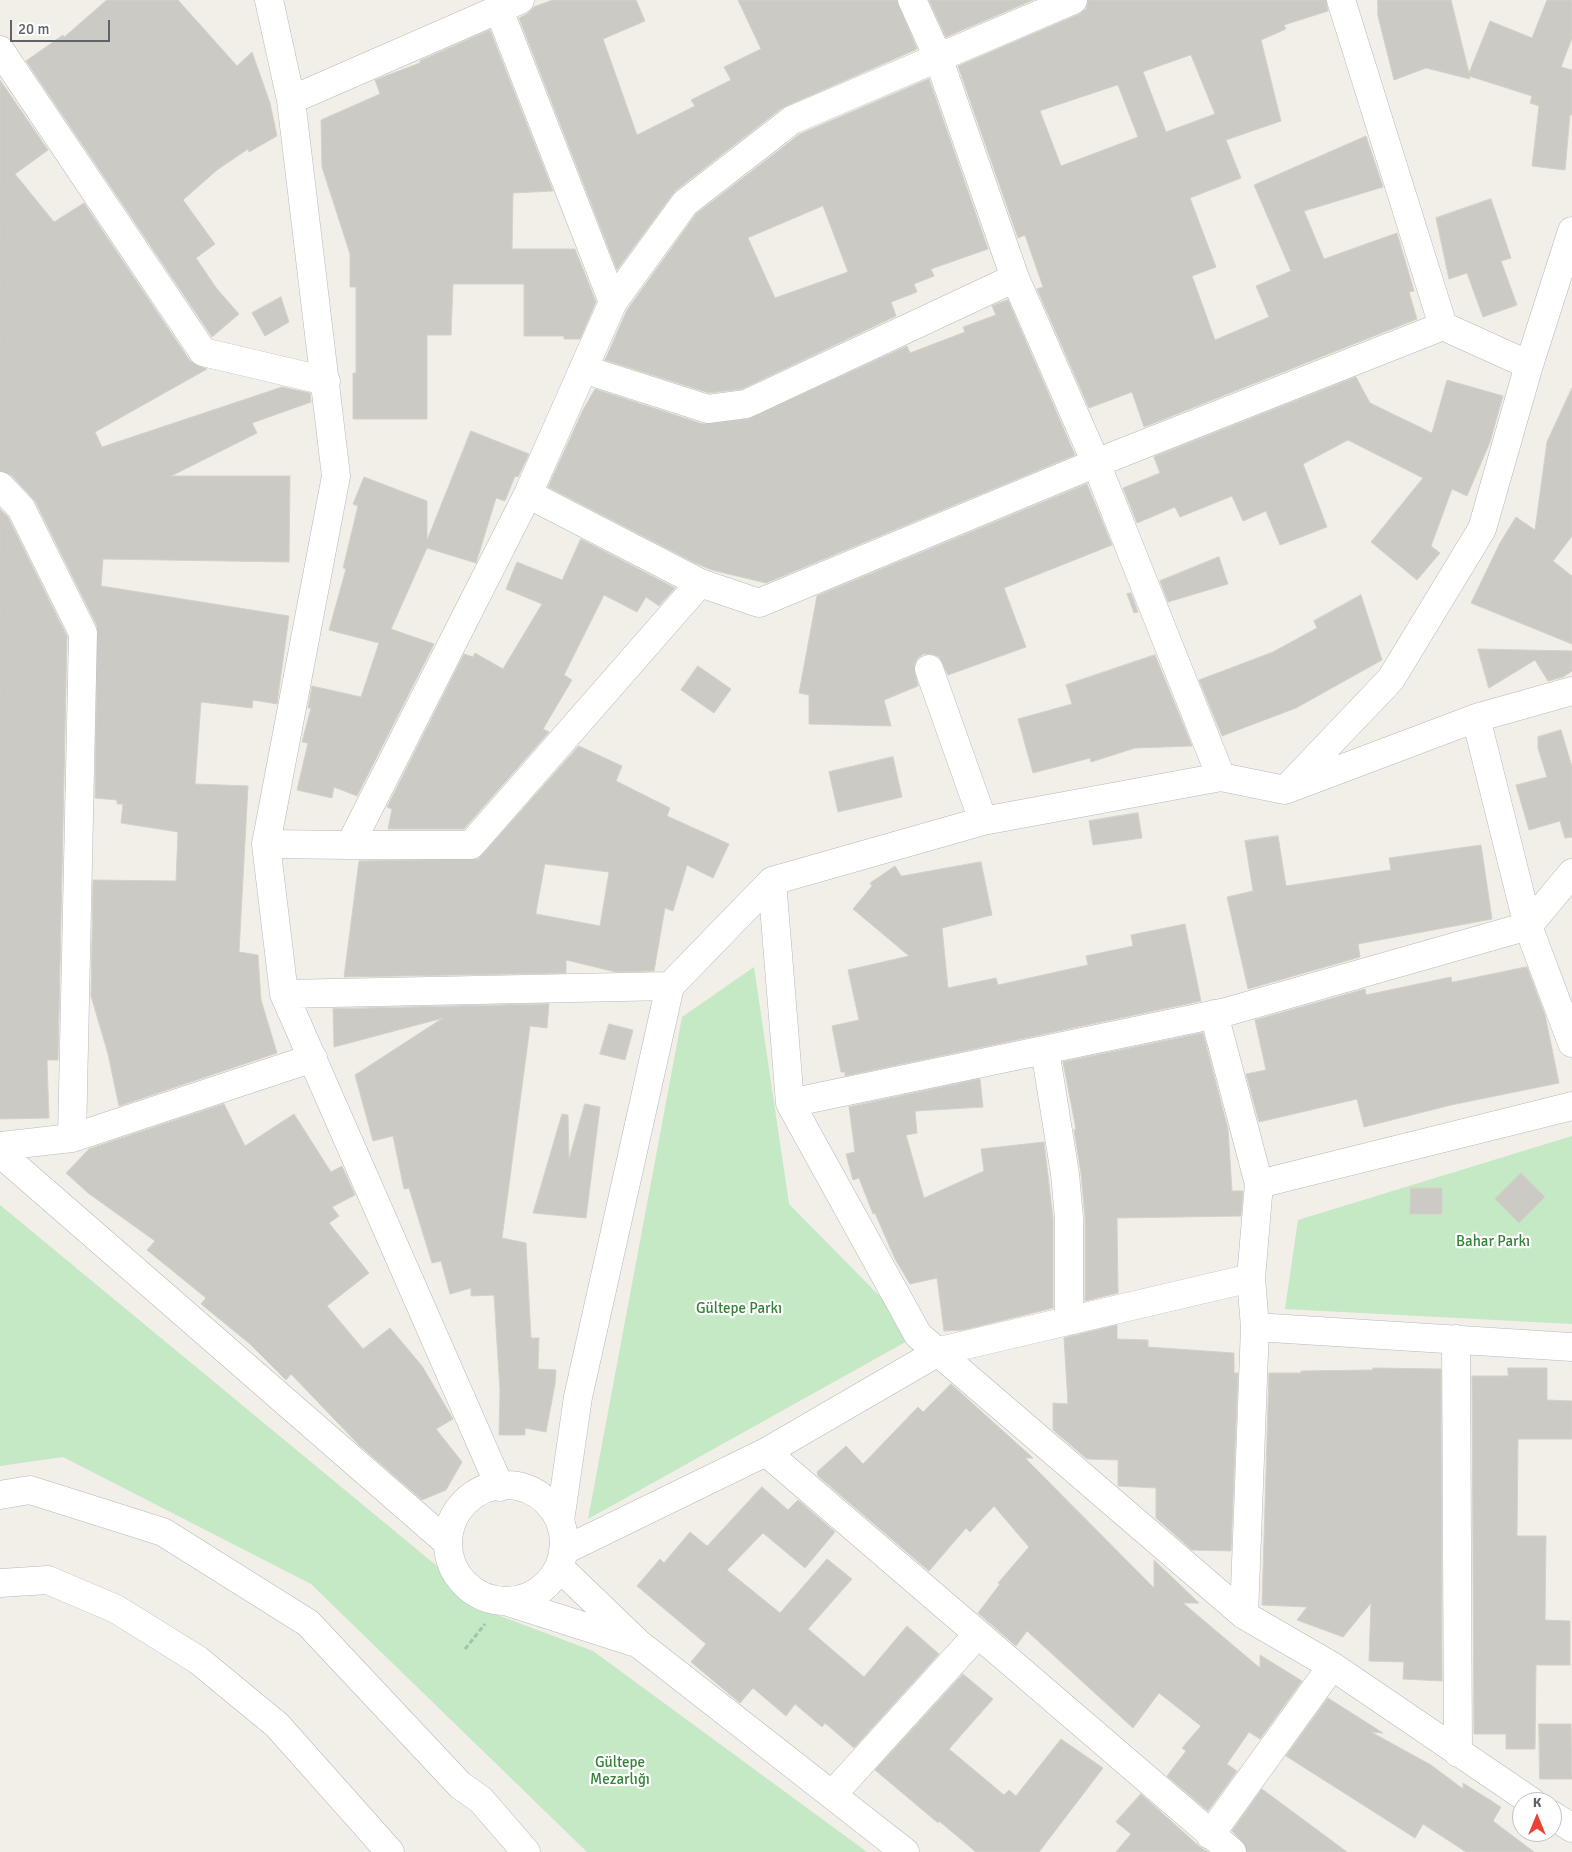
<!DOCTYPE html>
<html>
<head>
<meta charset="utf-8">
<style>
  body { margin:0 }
  #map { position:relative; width:1572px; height:1852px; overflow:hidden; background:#f1efe8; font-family:Signika,sans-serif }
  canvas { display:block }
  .north { position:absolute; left:1512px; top:1792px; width:50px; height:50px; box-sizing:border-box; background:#fff; border:1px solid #bfc1c3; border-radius:50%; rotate:0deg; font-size:14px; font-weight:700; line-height:20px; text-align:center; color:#5f6368 }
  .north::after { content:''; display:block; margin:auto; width:18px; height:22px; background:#ea4335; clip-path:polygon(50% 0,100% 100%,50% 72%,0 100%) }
  .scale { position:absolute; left:10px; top:20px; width:100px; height:22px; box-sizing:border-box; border:2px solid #5f6368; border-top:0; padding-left:6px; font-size:15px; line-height:18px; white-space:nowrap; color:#5f6368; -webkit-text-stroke:4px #fff; paint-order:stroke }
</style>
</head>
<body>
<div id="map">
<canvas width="1572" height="1852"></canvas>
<div class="north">K</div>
<div class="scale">20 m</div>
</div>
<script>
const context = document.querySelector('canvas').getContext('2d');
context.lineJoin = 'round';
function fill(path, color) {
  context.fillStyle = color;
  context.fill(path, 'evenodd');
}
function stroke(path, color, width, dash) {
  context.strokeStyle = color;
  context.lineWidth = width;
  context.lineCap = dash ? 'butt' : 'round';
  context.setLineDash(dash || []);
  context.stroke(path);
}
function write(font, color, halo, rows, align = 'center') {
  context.font = font + ' Signika,sans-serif';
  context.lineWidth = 4.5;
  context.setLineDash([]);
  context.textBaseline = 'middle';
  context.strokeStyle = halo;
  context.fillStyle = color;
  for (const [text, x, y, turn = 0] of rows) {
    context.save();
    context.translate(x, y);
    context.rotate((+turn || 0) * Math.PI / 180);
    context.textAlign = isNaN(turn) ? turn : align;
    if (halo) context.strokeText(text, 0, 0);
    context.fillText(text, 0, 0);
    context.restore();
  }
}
fill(new Path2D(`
  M 754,967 L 789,1204 L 918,1335 L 588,1519 L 682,1017 Z
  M 1572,1136 L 1572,1324 L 1285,1309 L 1298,1220 Z
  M 0,1205 L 495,1614 L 593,1651 L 867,1852 L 587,1852 L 311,1584 L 63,1457 L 0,1466 Z`), '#c5e8c5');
const building = new Path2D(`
  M 107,0 L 178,0 L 237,66 L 252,52 L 270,103 L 277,136 L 249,152 L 248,149 L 217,170 L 183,200 L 215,244 L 196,258 L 217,289 L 239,314 L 212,337 L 26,61 L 63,35 L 64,37 Z
  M 553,0 L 636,0 L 645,21 L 603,39 L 637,135 L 695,106 L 691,100 L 731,80 L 724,67 L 761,49 L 738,0 L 897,0 L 917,49 L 782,108 L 675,191 L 617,270 L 519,18 L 527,14 L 534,7 Z
  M 929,0 L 1033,0 L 946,37 Z
  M 1088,0 L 1326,0 L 1328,11 L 1284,25 L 1286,29 L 1261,40 L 1281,121 L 1226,140 L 1241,178 L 1190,198 L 1216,267 L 1192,276 L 1215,340 L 1269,317 L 1256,286 L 1291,271 L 1254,185 L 1366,136 L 1383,187 L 1304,211 L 1324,259 L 1397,233 L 1414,291 L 1409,292 L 1417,319 L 1144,427 L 1132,392 L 1089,408 L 1037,289 L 1043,287 L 1025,235 L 1018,238 L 958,66 L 1079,14 L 1086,9 ZM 1191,55 L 1215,114 L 1166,132 L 1143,72 ZM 1118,85 L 1138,137 L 1061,166 L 1040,111 Z
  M 1378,0 L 1451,0 L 1469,73 L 1490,21 L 1532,38 L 1547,0 L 1572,0 L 1572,38 L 1561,67 L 1572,70 L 1572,115 L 1570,115 L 1565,170 L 1532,166 L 1539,106 L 1530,103 L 1532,96 L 1469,76 L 1470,79 L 1426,68 L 1394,80 L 1378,16 Z
  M 490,30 L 553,191 L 513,193 L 512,249 L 575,249 L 596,302 L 580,339 L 564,339 L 564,336 L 524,336 L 524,284 L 453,284 L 451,335 L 427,335 L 427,419 L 353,419 L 353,373 L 356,373 L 356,287 L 350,287 L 350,254 L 322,167 L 321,120 L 380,94 L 375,80 L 420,63 L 420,61 Z
  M 929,79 L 988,249 L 931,269 L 934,276 L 914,284 L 917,292 L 891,302 L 896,316 L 742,389 L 709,393 L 605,360 L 627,310 L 696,214 L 800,134 ZM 823,206 L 848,272 L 775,298 L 748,238 Z
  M 0,80 L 48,150 L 15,174 L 54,222 L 84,203 L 190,361 L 207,369 L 95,432 L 102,447 L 282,387 L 310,393 L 311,402 L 252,423 L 257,433 L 171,476 L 290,476 L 289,562 L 103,559 L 101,586 L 289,616 L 277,704 L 253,700 L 252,708 L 201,702 L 195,784 L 248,786 L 239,952 L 258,955 L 261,1000 L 277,1053 L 119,1106 L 108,1054 L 91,996 L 93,880 L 176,881 L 178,832 L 121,823 L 123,804 L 117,804 L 117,800 L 95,798 L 97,626 L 35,501 L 11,475 L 0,471 Z
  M 1491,199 L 1511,258 L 1501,261 L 1517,305 L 1483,317 L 1467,273 L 1449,279 L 1436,218 Z
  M 281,297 L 289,322 L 265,336 L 252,313 Z
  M 1008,300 L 1075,455 L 766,583 L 712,570 L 695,563 L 548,487 L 583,410 L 595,389 L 703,424 L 748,419 L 907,346 L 910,353 L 965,332 L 963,327 L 996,315 L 992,306 Z
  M 1356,377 L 1370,403 L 1432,433 L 1447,380 L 1503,396 L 1490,442 L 1467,496 L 1452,489 L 1431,546 L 1440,553 L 1417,580 L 1371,542 L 1423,478 L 1348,440 L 1303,464 L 1327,527 L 1280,545 L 1266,511 L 1243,521 L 1232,496 L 1180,517 L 1175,507 L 1137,523 L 1123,488 L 1160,473 L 1154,457 Z
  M 1572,388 L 1572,536 L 1553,561 L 1572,576 L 1572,644 L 1471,603 L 1500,543 L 1516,517 L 1535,530 L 1547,442 Z
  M 471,431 L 529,454 L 518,477 L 515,476 L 505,501 L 496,498 L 476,563 L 427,548 L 391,629 L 434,644 L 357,796 L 334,787 L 332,798 L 297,790 L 308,743 L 302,742 L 311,708 L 308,708 L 312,686 L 361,697 L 379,643 L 329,630 L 346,569 L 343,568 L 358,506 L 353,504 L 364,477 L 427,501 L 427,540 Z
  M 1087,484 L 1112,545 L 1004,588 L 1026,647 L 948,675 L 939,657 L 931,654 L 923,654 L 917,659 L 914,667 L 918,686 L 884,700 L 891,726 L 809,724 L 809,695 L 799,693 L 817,596 Z
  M 0,509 L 8,517 L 67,636 L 58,1060 L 47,1060 L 49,1118 L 0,1119 Z
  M 581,539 L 675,588 L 659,606 L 646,597 L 637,612 L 604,595 L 564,675 L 572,680 L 543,729 L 549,732 L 464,829 L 388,829 L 392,809 L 387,807 L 464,654 L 473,657 L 475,653 L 503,669 L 542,604 L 506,589 L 517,562 L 562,580 Z
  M 1219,557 L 1228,584 L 1168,602 L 1160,581 Z
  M 1131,593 L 1138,612 L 1134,613 L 1127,594 Z
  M 1361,595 L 1382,660 L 1296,708 L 1222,736 L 1199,680 L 1273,652 L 1317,628 L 1314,621 Z
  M 1478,649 L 1572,651 L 1572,671 L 1563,677 L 1548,681 L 1535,660 L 1489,688 Z
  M 1155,655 L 1192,746 L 1135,748 L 1091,762 L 1090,758 L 1033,773 L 1018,719 L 1072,704 L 1066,685 Z
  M 698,666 L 731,689 L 714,713 L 681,690 Z
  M 1561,730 L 1572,767 L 1572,837 L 1565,838 L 1560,821 L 1529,830 L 1516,785 L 1547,777 L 1538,748 L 1538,737 Z
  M 579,746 L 622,766 L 616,781 L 670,808 L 667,816 L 729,844 L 713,878 L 687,865 L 673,911 L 665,908 L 654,971 L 616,972 L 566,960 L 566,973 L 344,977 L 359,861 L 478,859 ZM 545,864 L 609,872 L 600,926 L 536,914 Z
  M 893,757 L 902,797 L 838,812 L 829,772 Z
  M 1138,813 L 1142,838 L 1093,845 L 1089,821 Z
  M 1278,836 L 1286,886 L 1391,870 L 1389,858 L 1481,845 L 1492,919 L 1358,944 L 1360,957 L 1248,989 L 1227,897 L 1253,891 L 1245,841 Z
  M 981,862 L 992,915 L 942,928 L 948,988 L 996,978 L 998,985 L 1088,965 L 1086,956 L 1133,946 L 1131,935 L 1185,924 L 1201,1001 L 845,1076 L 845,1072 L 841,1072 L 832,1026 L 859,1020 L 848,970 L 909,956 L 853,909 L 872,886 L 870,883 L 895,866 L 901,876 Z
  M 1527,967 L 1545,1015 L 1559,1083 L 1451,1105 L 1364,1127 L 1357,1099 L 1259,1122 L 1246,1074 L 1266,1070 L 1255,1020 L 1365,989 L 1366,995 L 1451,977 L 1452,982 Z
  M 549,1004 L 547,1028 L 530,1026 L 502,1238 L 526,1243 L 531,1338 L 539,1338 L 538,1369 L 556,1370 L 555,1384 L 546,1432 L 525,1428 L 525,1435 L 499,1435 L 500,1391 L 494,1295 L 471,1296 L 471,1288 L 450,1294 L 441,1261 L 432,1263 L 409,1188 L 404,1189 L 393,1136 L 373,1141 L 355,1075 L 443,1018 L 334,1047 L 333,1009 Z
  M 609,1024 L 633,1030 L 625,1060 L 600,1054 Z
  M 1203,1033 L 1228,1129 L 1232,1191 L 1243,1191 L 1241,1216 L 1117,1218 L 1118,1293 L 1085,1301 L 1085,1218 L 1081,1173 L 1074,1130 L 1076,1129 L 1063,1062 Z
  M 980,1079 L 983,1107 L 915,1111 L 917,1133 L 906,1135 L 924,1198 L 984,1171 L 981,1149 L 1044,1142 L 1053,1219 L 1053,1308 L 963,1330 L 944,1331 L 937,1278 L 910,1284 L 895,1259 L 875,1213 L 873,1214 L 859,1178 L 853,1180 L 846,1154 L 855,1152 L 849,1107 Z
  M 224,1104 L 245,1146 L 294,1114 L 331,1172 L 342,1166 L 355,1195 L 332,1207 L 339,1216 L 329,1223 L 369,1273 L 327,1306 L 363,1349 L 390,1328 L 422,1366 L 453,1419 L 436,1429 L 462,1462 L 446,1490 L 422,1500 L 359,1445 L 291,1374 L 286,1380 L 250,1344 L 201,1304 L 206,1298 L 147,1250 L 155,1241 L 88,1193 L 66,1173 L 89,1149 Z
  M 585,1104 L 600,1107 L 586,1218 L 533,1213 L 562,1114 L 568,1115 L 569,1159 Z
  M 1521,1173 L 1545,1197 L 1519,1223 L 1495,1199 Z
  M 1411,1188 L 1442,1188 L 1442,1214 L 1410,1214 Z
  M 1117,1325 L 1117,1339 L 1148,1340 L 1148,1347 L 1234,1353 L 1234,1373 L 1238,1373 L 1231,1551 L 1192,1550 L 1156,1518 L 1156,1488 L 1118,1486 L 1118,1460 L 1087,1459 L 1053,1430 L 1053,1403 L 1068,1404 L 1064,1338 Z
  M 1373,1368 L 1441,1369 L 1442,1681 L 1403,1679 L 1404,1662 L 1369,1661 L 1371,1603 L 1343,1637 L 1297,1620 L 1307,1607 L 1262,1605 L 1269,1373 L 1301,1373 L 1301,1371 L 1373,1370 Z
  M 1508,1368 L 1547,1368 L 1547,1400 L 1572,1401 L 1572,1439 L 1518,1439 L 1517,1536 L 1546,1536 L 1545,1620 L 1570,1621 L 1570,1665 L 1536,1665 L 1535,1749 L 1506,1749 L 1506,1734 L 1474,1734 L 1472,1376 L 1508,1376 Z
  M 951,1384 L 1033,1458 L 1025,1458 L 1154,1588 L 1154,1560 L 1199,1603 L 1183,1603 L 1260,1668 L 1260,1655 L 1302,1681 L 1260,1739 L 1249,1732 L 1227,1764 L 1237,1771 L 1208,1811 L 1167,1776 L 1186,1751 L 1182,1748 L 1201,1726 L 1159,1693 L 1133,1728 L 1027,1631 L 1016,1646 L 978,1613 L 1000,1584 L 998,1583 L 1029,1547 L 994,1506 L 970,1532 L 966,1528 L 929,1571 L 818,1476 L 817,1472 L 846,1446 L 863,1464 L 918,1407 L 923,1412 Z
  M 762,1487 L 788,1510 L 798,1500 L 835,1532 L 805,1568 L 763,1533 L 727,1570 L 780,1613 L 827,1559 L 852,1579 L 808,1629 L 864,1677 L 907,1626 L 939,1654 L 854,1748 L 825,1723 L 822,1727 L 795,1704 L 786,1716 L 753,1688 L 740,1703 L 691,1662 L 706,1644 L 637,1586 L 660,1559 L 664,1563 L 690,1532 L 707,1546 Z
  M 963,1674 L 993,1699 L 949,1749 L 1004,1795 L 1009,1790 L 1016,1796 L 1061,1739 L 1103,1768 L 1039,1852 L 976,1852 L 939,1821 L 938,1823 L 875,1770 Z
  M 1328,1698 L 1383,1733 L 1371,1732 L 1431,1765 L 1463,1789 L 1463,1783 L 1501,1807 L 1493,1821 L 1534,1852 L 1466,1852 L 1423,1824 L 1415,1838 L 1286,1756 Z
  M 1539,1724 L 1571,1724 L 1572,1779 L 1540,1779 Z
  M 1262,1789 L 1347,1852 L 1247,1852 L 1242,1841 L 1232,1831 Z
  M 1141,1794 L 1200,1847 L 1208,1852 L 1116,1852 L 1131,1834 L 1116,1822 Z`);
fill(building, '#cccac5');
stroke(building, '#d6d1c6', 1);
const minor = new Path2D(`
  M 269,0 L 291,100 L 336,476 L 266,844 L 284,994 L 500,1487
  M 912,0 L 938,57 L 1015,278 L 1096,463 L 1221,777
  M 1341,0 L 1443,326 L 1529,365
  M 499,10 L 613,302
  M 0,50 L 203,352 L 326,381
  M 291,100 L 520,0
  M 583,369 L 708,409 L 746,404 L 1015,278
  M 0,486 L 21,508 L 83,633 L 72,1138 L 0,1146
  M 528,494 L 700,583 L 759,603 L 1096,463 L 1443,326
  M 929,669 L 983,821
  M 1476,718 L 1528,926 L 1572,1043
  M 1290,785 L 1391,679 L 1482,529 L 1529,365 L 1572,231
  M 266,844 L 350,845 L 528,494 L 613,302 L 685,203 L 792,120 L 1073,0
  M 350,845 L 471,845 L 700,583
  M 772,881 L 790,1103
  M 284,994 L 670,986
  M 1045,1050 L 1065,1174 L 1069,1218 L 1069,1321
  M 72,1138 L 313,1058
  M 0,1153 L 448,1543
  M 1259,1184 L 1572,1106
  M 1251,1278 L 1255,1327 L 1572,1347
  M 1456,1339 L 1458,1753
  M 766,1452 L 1232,1852
  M448 1543a58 58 0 1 1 116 0a58 58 0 1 1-116 0Z
  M 0,1495 L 30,1490 L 163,1532 L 308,1623 L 460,1785 L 481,1800 L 526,1852
  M 560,1521 L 578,1397 L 670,986 L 772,881 L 983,821 L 1221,777 L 1285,790 L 1476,718 L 1572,691
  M 563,1551 L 766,1452 L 940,1351 L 1251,1278 L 1259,1184 L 1214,1014
  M 559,1567 L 639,1644 L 905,1852
  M 0,1583 L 48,1580 L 116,1609 L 198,1660 L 277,1725 L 390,1852
  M 505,1601 L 633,1642
  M 1244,1615 L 1255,1327
  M 832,1795 L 978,1634
  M 1532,1802 L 1332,1666 L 1244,1615 L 918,1335 L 790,1103 L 1226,1012 L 1528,926 L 1572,873
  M 1552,1815 L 1572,1828
  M 1210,1835 L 1332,1666`);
stroke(minor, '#b5b8bc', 29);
stroke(new Path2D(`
  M 465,1649 L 485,1624`), '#9cc7a9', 3, [5, 2.5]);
stroke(minor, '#fff', 28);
write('15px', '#348238', '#fff', [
  ["Bahar Parkı",1493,1242],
  ["Gültepe Parkı",739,1309],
  ["Gültepe",620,1763],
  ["Mezarlığı",620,1780]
]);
</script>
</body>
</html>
